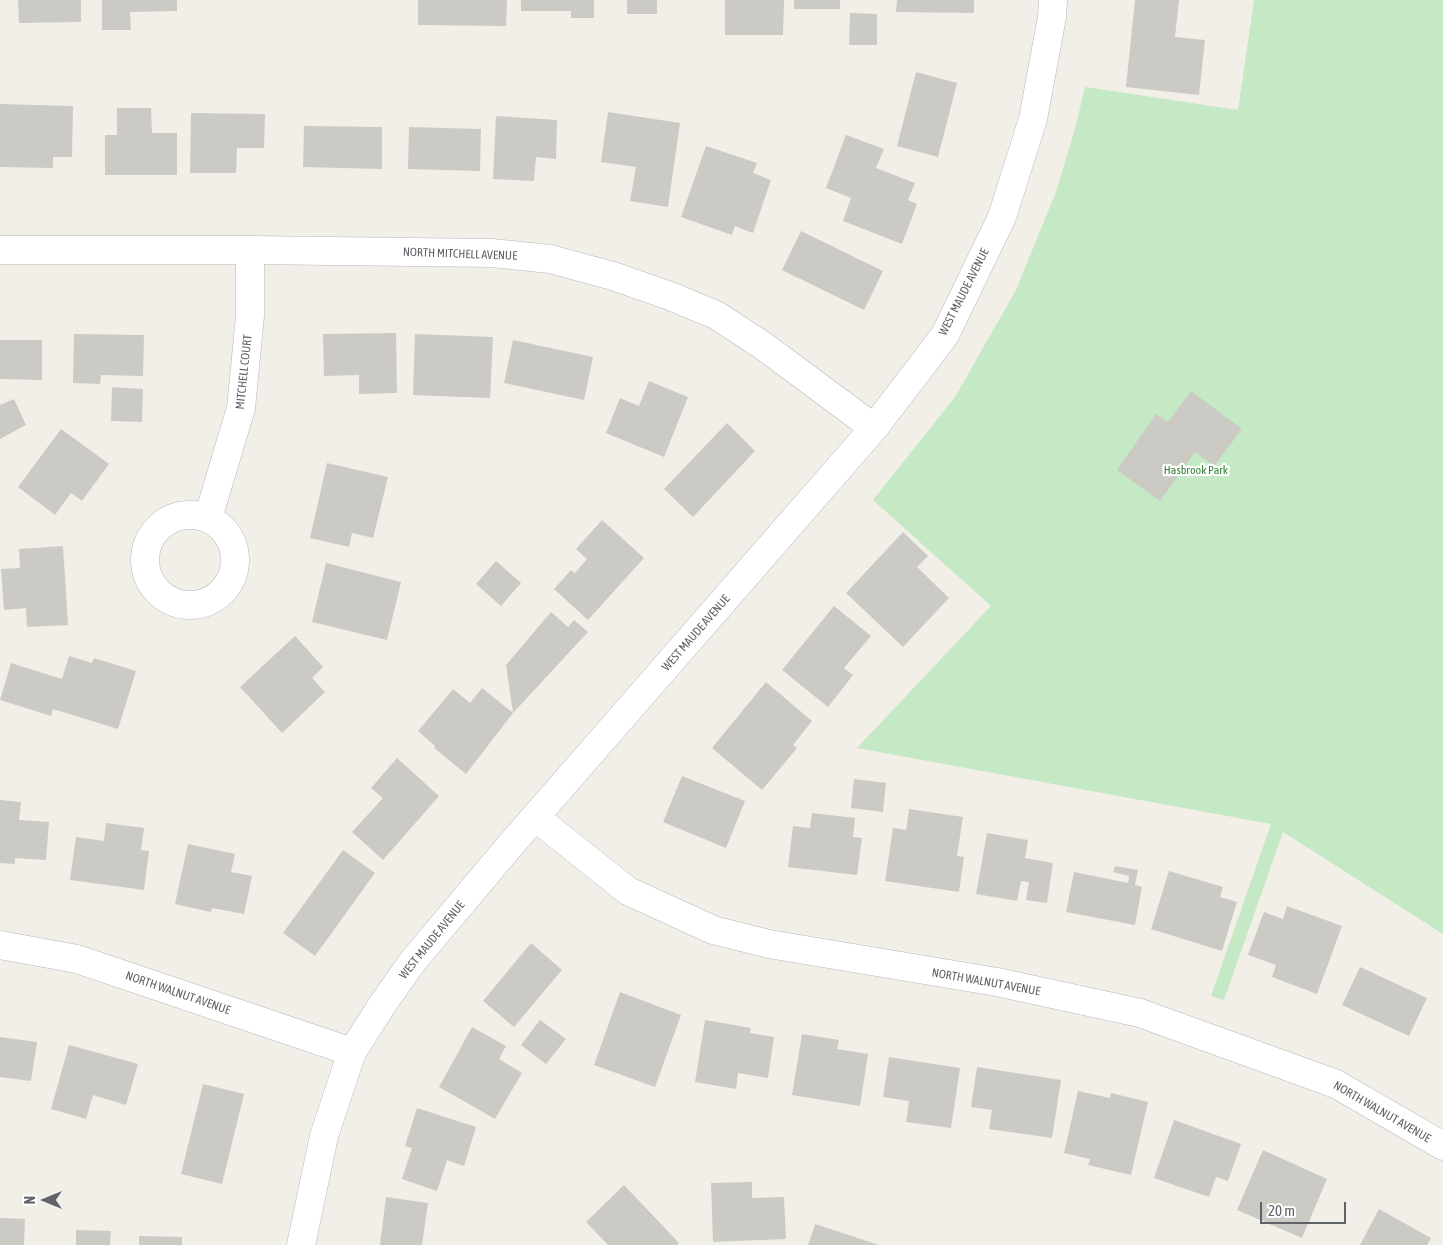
<!DOCTYPE html>
<html>
<head>
<meta charset="utf-8">
<style>
  body { margin:0 }
  #map { position:relative; width:1443px; height:1245px; overflow:hidden; background:#f1efe8; font-family:"Asap Condensed",sans-serif }
  canvas { display:block }
  .north { position:absolute; left:20px; top:1175px; width:50px; height:50px; -webkit-text-stroke:4px #fff; paint-order:stroke; rotate:270deg; font-size:14px; font-weight:700; line-height:20px; text-align:center; color:#5f6368 }
  .north::after { content:''; display:block; margin:auto; width:18px; height:22px; background:#5f6368; clip-path:polygon(50% 0,100% 100%,50% 72%,0 100%) }
  .scale { position:absolute; left:1260px; top:1202px; width:86px; height:22px; box-sizing:border-box; border:2px solid #5f6368; border-top:0; padding-left:6px; font-size:15px; line-height:18px; white-space:nowrap; color:#5f6368; -webkit-text-stroke:4px #fff; paint-order:stroke }
</style>
</head>
<body>
<div id="map">
<canvas width="1443" height="1245"></canvas>
<div class="north">N</div>
<div class="scale">20 m</div>
</div>
<script>
const context = document.querySelector('canvas').getContext('2d');
context.lineJoin = 'round';
function fill(path, color) {
  context.fillStyle = color;
  context.fill(path, 'evenodd');
}
function stroke(path, color, width, dash) {
  context.strokeStyle = color;
  context.lineWidth = width;
  context.lineCap = dash ? 'butt' : 'round';
  context.setLineDash(dash || []);
  context.stroke(path);
}
function write(font, color, halo, rows, align = 'center') {
  context.font = font + ' "Asap Condensed",sans-serif';
  context.lineWidth = 4.5;
  context.setLineDash([]);
  context.textBaseline = 'middle';
  context.strokeStyle = halo;
  context.fillStyle = color;
  for (const [text, x, y, turn = 0] of rows) {
    context.save();
    context.translate(x, y);
    context.rotate((+turn || 0) * Math.PI / 180);
    context.textAlign = isNaN(turn) ? turn : align;
    if (halo) context.strokeText(text, 0, 0);
    context.fillText(text, 0, 0);
    context.restore();
  }
}
fill(new Path2D(`
  M 1254,0 L 1443,0 L 1443,934 L 1283,832 L 1224,1000 L 1211,996 L 1271,824 L 857,748 L 991,606 L 873,500 L 955,397 L 1016,290 L 1056,192 L 1075,129 L 1085,87 L 1238,110 Z`), '#c5e8c5');
fill(new Path2D(`
  M 18,0 L 81,0 L 81,22 L 19,23 Z
  M 102,0 L 177,0 L 177,11 L 130,12 L 131,30 L 102,30 Z
  M 418,0 L 507,0 L 506,26 L 418,25 Z
  M 521,0 L 594,0 L 594,18 L 571,18 L 571,11 L 521,11 Z
  M 627,0 L 657,0 L 657,14 L 627,14 Z
  M 725,0 L 784,0 L 783,35 L 725,35 Z
  M 794,0 L 840,0 L 840,9 L 794,9 Z
  M 897,0 L 974,0 L 974,13 L 896,12 Z
  M 1135,0 L 1179,0 L 1175,37 L 1205,40 L 1199,95 L 1126,87 Z
  M 850,13 L 877,14 L 877,45 L 849,45 Z
  M 916,72 L 957,83 L 938,157 L 897,146 Z
  M 0,104 L 73,106 L 72,157 L 53,157 L 53,168 L 0,167 Z
  M 117,108 L 151,108 L 152,133 L 177,133 L 177,175 L 105,175 L 105,135 L 117,135 Z
  M 608,112 L 680,123 L 668,207 L 630,201 L 636,167 L 601,162 Z
  M 191,113 L 265,114 L 264,148 L 237,148 L 236,173 L 190,173 Z
  M 496,116 L 557,120 L 556,159 L 536,157 L 534,181 L 493,179 Z
  M 304,126 L 382,127 L 382,169 L 303,167 Z
  M 409,127 L 481,129 L 480,171 L 408,169 Z
  M 846,135 L 884,149 L 876,168 L 915,183 L 908,200 L 917,204 L 902,244 L 843,221 L 851,198 L 826,188 Z
  M 706,146 L 757,163 L 753,173 L 771,180 L 753,233 L 735,226 L 732,235 L 681,217 Z
  M 801,231 L 883,271 L 864,310 L 782,270 Z
  M 396,333 L 397,393 L 359,394 L 359,375 L 324,376 L 323,334 Z
  M 74,334 L 144,335 L 143,376 L 101,375 L 100,384 L 73,383 Z
  M 415,334 L 493,337 L 490,398 L 413,395 Z
  M 0,340 L 42,340 L 42,380 L 0,379 Z
  M 513,340 L 593,357 L 584,400 L 504,383 Z
  M 649,381 L 688,397 L 664,457 L 606,433 L 620,398 L 639,406 Z
  M 112,387 L 143,389 L 142,422 L 111,421 Z
  M 1191,391 L 1242,429 L 1214,466 L 1195,452 L 1160,501 L 1117,470 L 1156,414 L 1168,422 Z
  M 14,399 L 26,425 L 0,439 L 0,405 Z
  M 727,423 L 755,451 L 693,517 L 664,489 Z
  M 61,429 L 109,464 L 82,501 L 71,493 L 55,515 L 18,487 Z
  M 327,463 L 388,477 L 373,538 L 352,533 L 349,547 L 310,538 Z
  M 602,520 L 644,558 L 588,620 L 554,589 L 571,570 L 575,573 L 587,559 L 576,549 Z
  M 903,532 L 928,556 L 917,567 L 949,598 L 903,647 L 846,593 Z
  M 63,546 L 68,625 L 27,627 L 26,608 L 4,610 L 1,569 L 20,568 L 19,549 Z
  M 496,561 L 521,583 L 501,606 L 476,584 Z
  M 326,563 L 401,582 L 387,640 L 312,622 Z
  M 834,606 L 871,636 L 844,668 L 853,675 L 828,707 L 782,670 Z
  M 551,612 L 568,627 L 574,620 L 588,632 L 513,713 L 506,665 Z
  M 295,636 L 323,667 L 312,678 L 325,692 L 282,733 L 240,687 Z
  M 69,656 L 92,663 L 94,658 L 136,671 L 118,729 L 53,709 L 51,716 L 0,700 L 11,663 L 62,679 Z
  M 766,682 L 812,721 L 793,745 L 797,748 L 762,790 L 712,748 Z
  M 482,688 L 513,713 L 466,774 L 434,748 L 435,746 L 418,731 L 453,689 L 470,703 Z
  M 397,758 L 439,796 L 383,860 L 352,832 L 383,798 L 371,788 Z
  M 682,776 L 745,801 L 726,848 L 663,822 Z
  M 854,779 L 886,783 L 883,812 L 851,808 Z
  M 0,800 L 21,802 L 19,820 L 49,822 L 46,860 L 15,858 L 15,864 L 0,863 Z
  M 909,809 L 963,817 L 957,856 L 964,857 L 959,892 L 885,881 L 893,828 L 906,830 Z
  M 812,813 L 855,818 L 853,837 L 862,838 L 857,875 L 788,867 L 793,826 L 810,828 Z
  M 106,823 L 144,828 L 141,850 L 149,851 L 144,890 L 70,880 L 76,837 L 104,841 Z
  M 987,833 L 1028,840 L 1025,858 L 1053,863 L 1047,903 L 1026,900 L 1029,882 L 1021,881 L 1017,901 L 976,894 Z
  M 188,844 L 235,854 L 231,872 L 252,876 L 244,914 L 212,908 L 211,912 L 175,904 Z
  M 343,850 L 375,873 L 315,956 L 283,933 Z
  M 1115,866 L 1138,870 L 1135,885 L 1142,887 L 1135,925 L 1066,912 L 1074,872 L 1128,883 L 1129,876 L 1113,872 Z
  M 1169,871 L 1223,887 L 1220,897 L 1237,902 L 1222,951 L 1151,929 Z
  M 1287,906 L 1342,926 L 1317,994 L 1272,977 L 1276,965 L 1248,955 L 1264,912 L 1283,919 Z
  M 531,943 L 562,970 L 514,1027 L 483,1001 Z
  M 1360,967 L 1427,998 L 1409,1036 L 1342,1005 Z
  M 620,992 L 681,1015 L 655,1087 L 594,1065 Z
  M 540,1020 L 566,1039 L 546,1064 L 521,1045 Z
  M 705,1020 L 751,1028 L 750,1033 L 774,1037 L 768,1078 L 738,1073 L 736,1089 L 695,1082 Z
  M 472,1027 L 506,1046 L 499,1059 L 522,1073 L 495,1119 L 439,1087 Z
  M 802,1034 L 839,1040 L 837,1049 L 868,1054 L 860,1106 L 792,1095 Z
  M 0,1037 L 37,1042 L 31,1081 L 0,1077 Z
  M 69,1045 L 138,1064 L 126,1105 L 93,1095 L 86,1119 L 51,1109 Z
  M 889,1057 L 960,1068 L 951,1128 L 906,1122 L 909,1101 L 883,1097 Z
  M 977,1067 L 1061,1080 L 1052,1138 L 989,1129 L 992,1110 L 971,1107 Z
  M 203,1084 L 244,1094 L 222,1184 L 181,1174 Z
  M 1078,1091 L 1110,1098 L 1111,1093 L 1148,1102 L 1131,1175 L 1088,1165 L 1090,1159 L 1064,1153 Z
  M 417,1108 L 476,1127 L 464,1166 L 447,1160 L 437,1191 L 402,1179 L 412,1148 L 405,1146 Z
  M 1174,1120 L 1241,1144 L 1228,1181 L 1216,1177 L 1209,1197 L 1154,1178 Z
  M 1263,1150 L 1327,1179 L 1302,1238 L 1237,1210 Z
  M 752,1182 L 752,1198 L 784,1197 L 786,1239 L 713,1242 L 711,1183 Z
  M 624,1185 L 679,1243 L 677,1245 L 608,1245 L 586,1222 Z
  M 386,1197 L 428,1203 L 422,1245 L 380,1245 Z
  M 1379,1209 L 1431,1238 L 1427,1245 L 1360,1245 Z
  M 0,1218 L 25,1219 L 24,1245 L 0,1245 Z
  M 815,1224 L 879,1245 L 808,1245 Z
  M 76,1230 L 111,1231 L 110,1245 L 76,1245 Z
  M 139,1236 L 182,1237 L 182,1245 L 139,1245 Z`), '#cccac5');
const minor = new Path2D(`
  M 0,250 L 250,250 L 492,253 L 550,259 L 613,276 L 670,296 L 716,315 L 762,345 L 874,428
  M145 560a45 45 0 1 1 90 0a45 45 0 1 1-90 0Z
  M 208,518 L 241,408 L 250,316 L 250,250
  M 535,817 L 628,891 L 713,930 L 769,944 L 997,982 L 1140,1013 L 1336,1084 L 1443,1146
  M 0,945 L 77,959 L 352,1052
  M 301,1245 L 324,1136 L 352,1052 L 384,1002 L 413,961 L 508,848 L 874,428 L 945,335 L 1002,217 L 1033,119 L 1052,17 L 1053,0`);
stroke(minor, '#b5b8bc', 29);
stroke(minor, '#fff', 28);
write('12px', '#5f6368', '#fff', [
  ["NORTH MITCHELL AVENUE",460,254,2],
  ["WEST MAUDE AVENUE",964,292,-63],
  ["MITCHELL COURT",244,372,-84],
  ["WEST MAUDE AVENUE",696,633,-49],
  ["WEST MAUDE AVENUE",432,940,-51],
  ["NORTH WALNUT AVENUE",986,982,10],
  ["NORTH WALNUT AVENUE",178,993,19],
  ["NORTH WALNUT AVENUE",1382,1112,30]
]);
write('12px', '#348238', '#fff', [
  ["Hasbrook Park",1196,470]
]);
</script>
</body>
</html>
